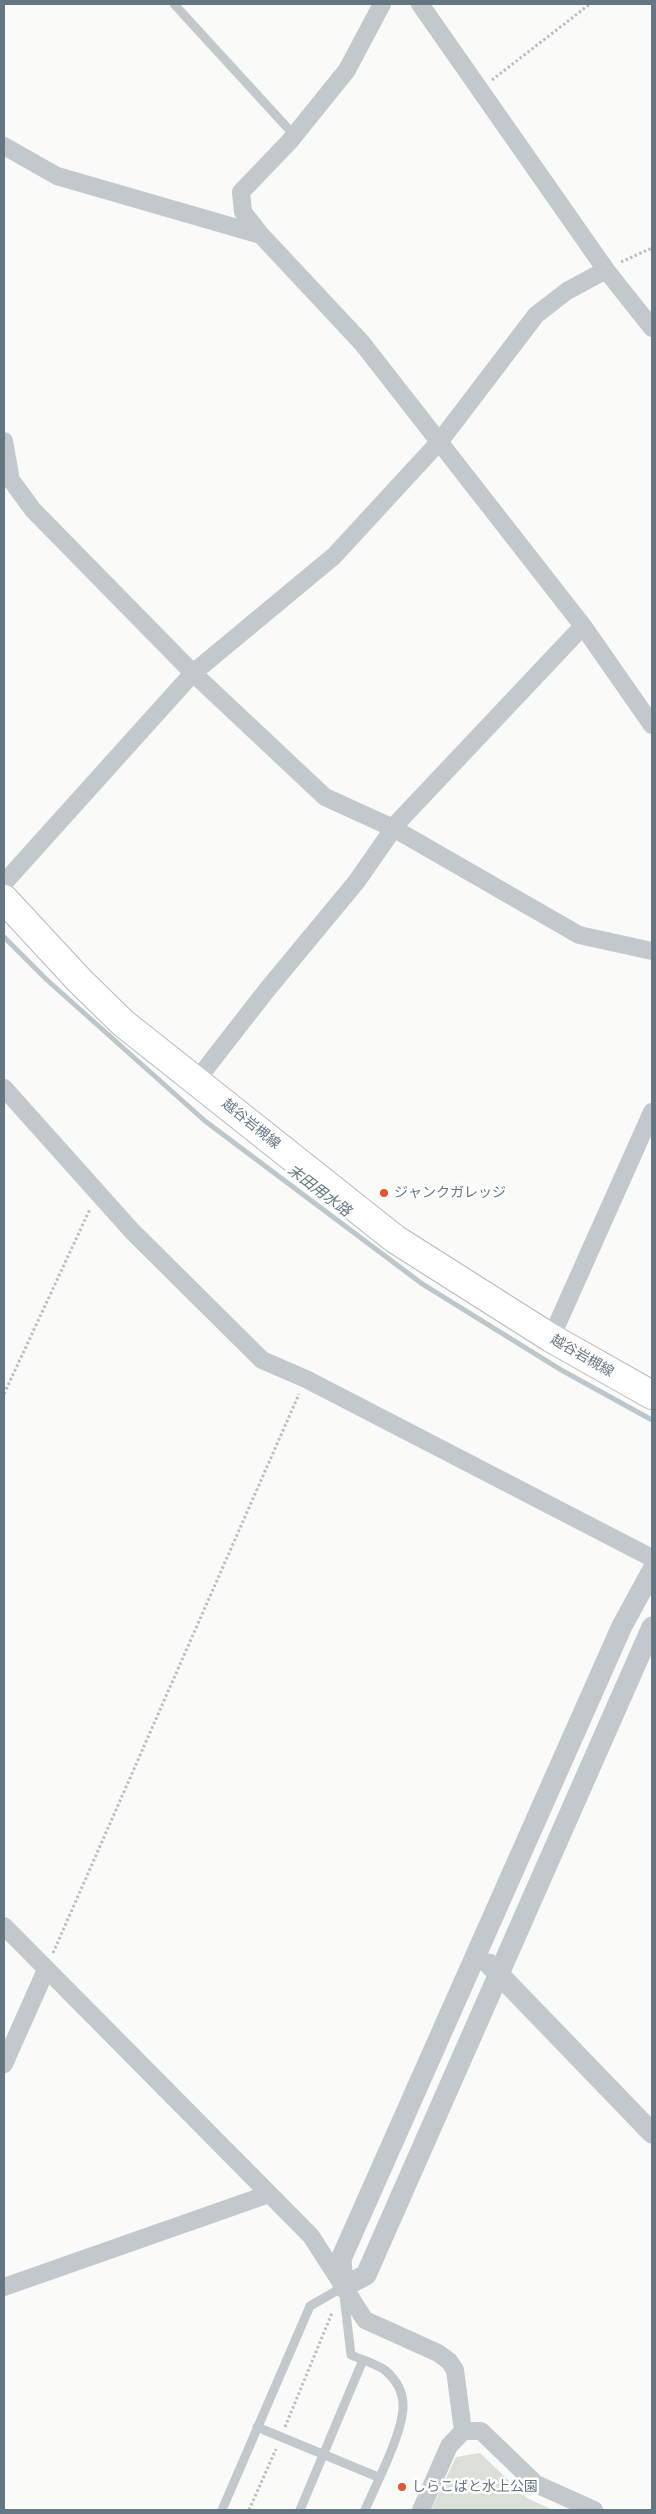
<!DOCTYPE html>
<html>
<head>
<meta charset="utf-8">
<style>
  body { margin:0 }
  #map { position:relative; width:656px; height:2514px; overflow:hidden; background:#fafaf8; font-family:"Work Sans",sans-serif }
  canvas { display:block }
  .frame { position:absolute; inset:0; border:5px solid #657683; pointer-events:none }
</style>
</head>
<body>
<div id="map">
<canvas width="656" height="2514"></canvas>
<div class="frame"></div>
</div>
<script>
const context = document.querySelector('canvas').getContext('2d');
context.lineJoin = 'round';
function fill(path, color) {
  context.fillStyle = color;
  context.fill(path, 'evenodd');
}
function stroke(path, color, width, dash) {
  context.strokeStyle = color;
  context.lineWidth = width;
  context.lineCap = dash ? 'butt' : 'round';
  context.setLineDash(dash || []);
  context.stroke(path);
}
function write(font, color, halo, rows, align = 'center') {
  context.font = font + ' "Work Sans","Noto Sans JP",sans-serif';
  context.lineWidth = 5;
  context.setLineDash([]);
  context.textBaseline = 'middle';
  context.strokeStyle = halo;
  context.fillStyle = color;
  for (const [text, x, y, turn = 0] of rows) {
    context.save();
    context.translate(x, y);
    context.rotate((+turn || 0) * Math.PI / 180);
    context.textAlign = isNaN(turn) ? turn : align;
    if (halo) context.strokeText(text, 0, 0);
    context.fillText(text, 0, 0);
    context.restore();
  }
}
fill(new Path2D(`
  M 480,2453 L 527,2498 L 553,2510 L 431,2510 L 456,2457 Z`), '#dadfd7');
stroke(new Path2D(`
  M 4,937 L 47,980 L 205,1121 L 421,1283 L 563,1371 L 652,1420`), '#bbc7cb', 5);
const primary = new Path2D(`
  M 4,899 L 80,981 L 123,1023 L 395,1239 L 551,1338 L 652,1395`);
stroke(primary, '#b5babe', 30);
stroke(new Path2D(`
  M 492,80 L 590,4
  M 621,262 L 652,248
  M 4,1394 L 90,1209
  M 53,1953 L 299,1394
  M 285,2427 L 332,2313
  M 249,2510 L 276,2449`), '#bbbfc2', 3, [2.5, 2.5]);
stroke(new Path2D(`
  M 174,4 L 294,135
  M 257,2427 L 378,2477
  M 222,2510 L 310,2306 L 343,2287 L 351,2355 C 362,2360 378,2364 386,2371 C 396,2380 403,2392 403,2405 C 404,2431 376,2484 365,2510
  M 300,2510 L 363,2360`), '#c3c8cc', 9);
stroke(new Path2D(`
  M 420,4 L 606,270 L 652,328
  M 4,146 L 57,176 L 261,235 L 362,343 L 583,626 L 652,725
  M 261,235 L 243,212 L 241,192 L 289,142 L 347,70 L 382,4
  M 4,441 L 11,480 L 33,510 L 193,673 L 325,797 L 393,828 L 579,935 L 652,951
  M 4,883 L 193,673 L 334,556 L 440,441 L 536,315 L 567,291 L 606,270
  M 196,1081 L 266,991 L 357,881 L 398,822 L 583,626
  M 4,1088 L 132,1231 L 262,1360 L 306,1379 L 652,1558
  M 551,1338 L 652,1112
  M 4,1926 L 311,2236 L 365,2320 L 438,2353 L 449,2361 L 455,2370 L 463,2431
  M 4,2064 L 46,1970
  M 4,2287 L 269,2194
  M 421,2510 L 449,2446 L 463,2431 L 481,2431 L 536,2484 L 594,2510`), '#c3c8cc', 18);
stroke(new Path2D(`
  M 652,1571 L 622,1626 L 341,2259 L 343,2287 L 366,2275 L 652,1627
  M 489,1964 L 652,2133`), '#c3c8cc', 21);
stroke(primary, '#fff', 28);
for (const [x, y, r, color] of [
  [384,1193,5,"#e4572e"],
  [402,2487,5,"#e4572e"]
]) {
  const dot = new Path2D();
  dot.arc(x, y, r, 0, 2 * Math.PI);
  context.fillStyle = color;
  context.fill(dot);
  stroke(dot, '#fff', 2);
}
write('14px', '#657683', '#fff', [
  ["越谷岩槻線",251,1124,39],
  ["越谷岩槻線",582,1356,30]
]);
write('14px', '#657683', '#fff', [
  ["ジャンクガレッジ",394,1193],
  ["しらこばと水上公園",412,2487]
], 'left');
write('italic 15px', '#60757c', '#fff', [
  ["末田用水路",319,1191,37]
]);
</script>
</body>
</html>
